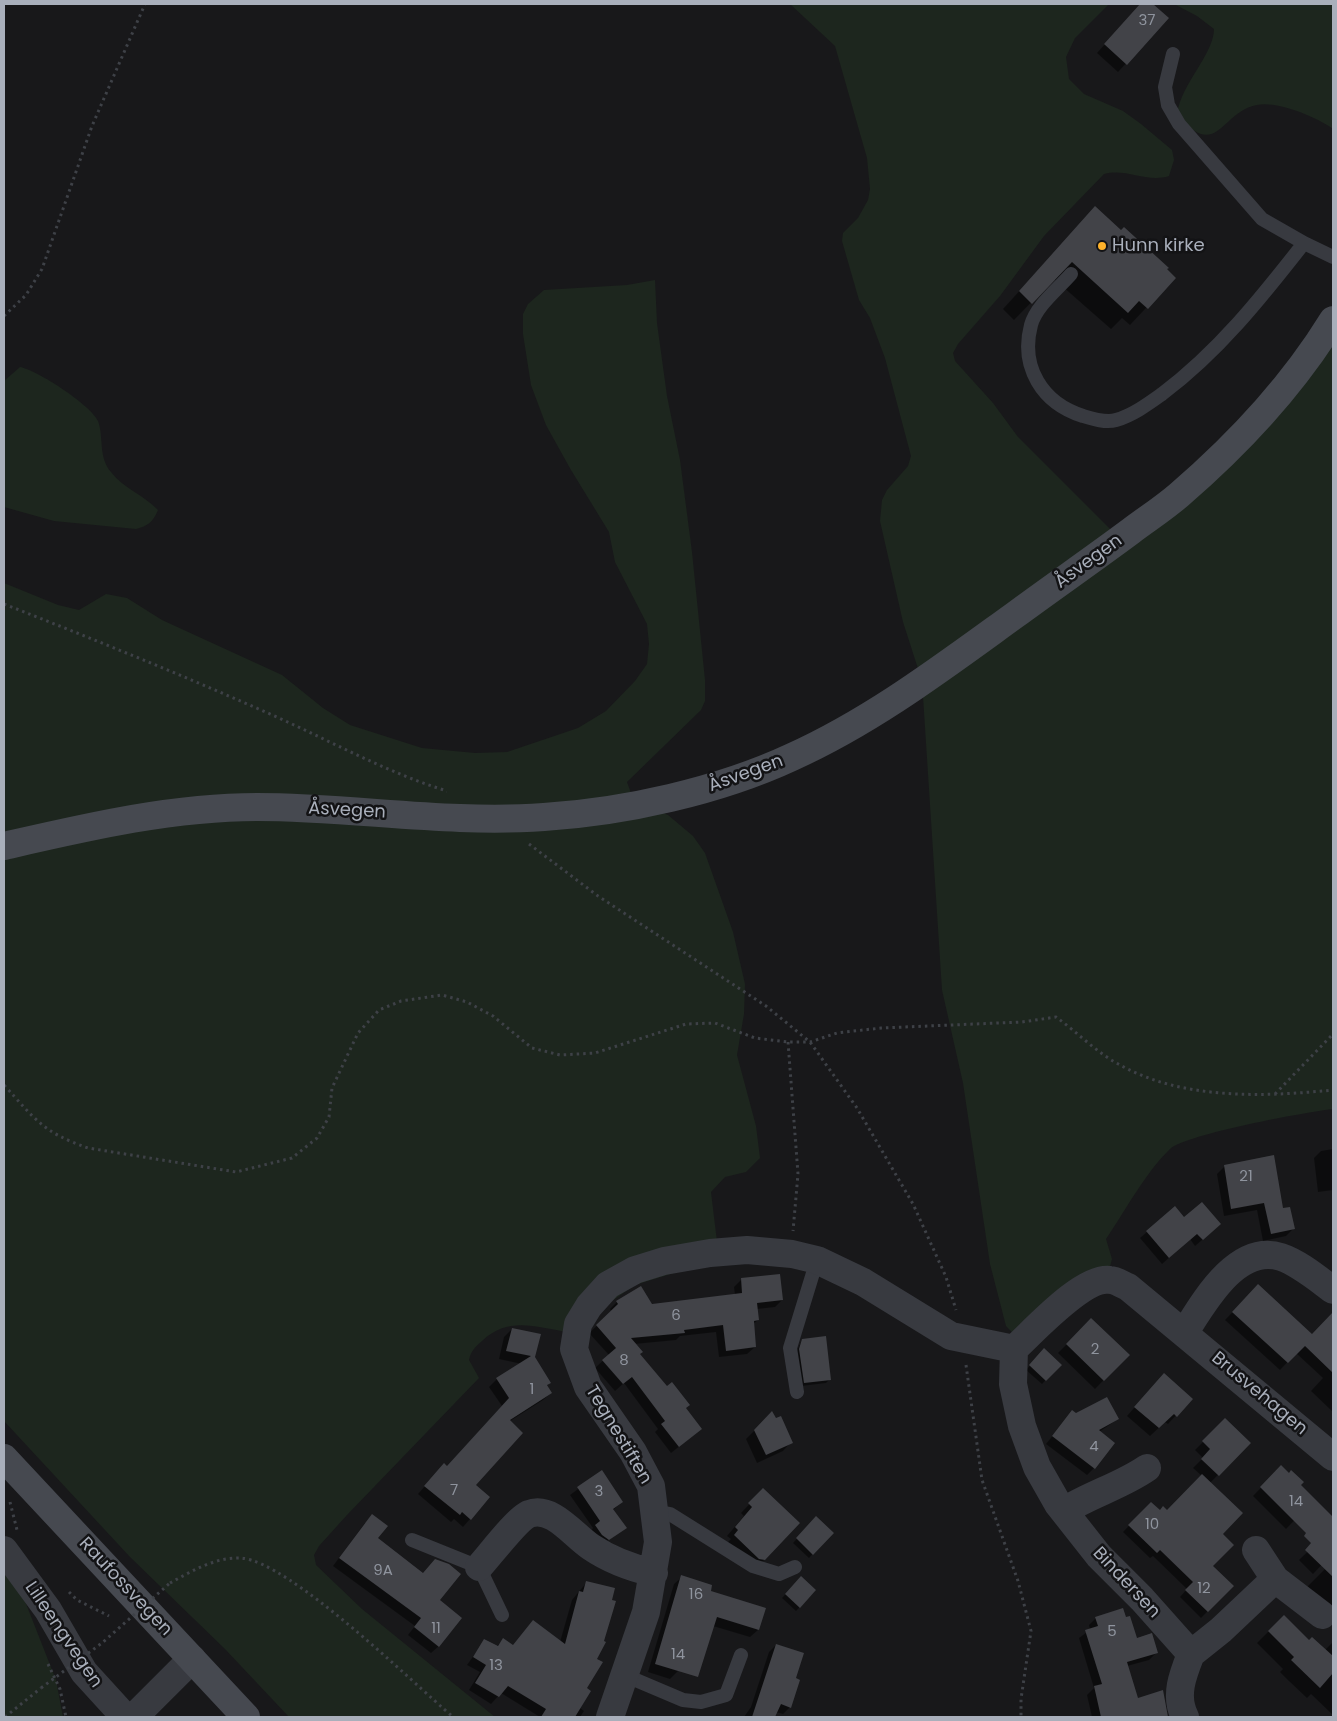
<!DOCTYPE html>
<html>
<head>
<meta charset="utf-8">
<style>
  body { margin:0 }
  #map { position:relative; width:1337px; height:1721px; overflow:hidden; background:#18181a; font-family:Poppins,sans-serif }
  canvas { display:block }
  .frame { position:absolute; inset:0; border:5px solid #a9afbb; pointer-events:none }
</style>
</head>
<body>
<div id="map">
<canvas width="1337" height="1721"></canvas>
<div class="frame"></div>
</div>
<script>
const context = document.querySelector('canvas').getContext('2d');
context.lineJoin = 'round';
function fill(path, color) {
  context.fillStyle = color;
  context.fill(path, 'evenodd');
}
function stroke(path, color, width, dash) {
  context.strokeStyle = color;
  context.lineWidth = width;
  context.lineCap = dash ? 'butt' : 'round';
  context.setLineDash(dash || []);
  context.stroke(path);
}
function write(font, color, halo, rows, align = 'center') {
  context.font = font + ' Poppins,sans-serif';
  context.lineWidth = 5;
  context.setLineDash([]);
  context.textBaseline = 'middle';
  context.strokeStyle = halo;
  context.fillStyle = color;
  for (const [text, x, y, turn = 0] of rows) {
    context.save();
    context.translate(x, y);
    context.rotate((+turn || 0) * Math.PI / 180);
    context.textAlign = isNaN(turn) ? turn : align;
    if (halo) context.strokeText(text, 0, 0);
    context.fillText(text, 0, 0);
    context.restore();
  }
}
fill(new Path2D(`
  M 790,4 L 1109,4 L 1075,38 L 1066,57 L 1069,79 L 1084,94 L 1123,111 L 1141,124 L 1172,150 L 1174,160 L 1169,176 C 1146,183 1127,168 1104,174 L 1044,236 L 1000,296 L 958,344 L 953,353 L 955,361 L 993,403 L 1018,437 L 1122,541 L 1333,335 L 1333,1109 C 1306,1112 1187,1134 1170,1149 C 1145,1173 1126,1210 1106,1239 L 1112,1259 L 1109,1270 L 1029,1350 L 1006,1326 L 990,1264 L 963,1083 L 942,990 L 922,681 L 903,622 L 880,521 L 882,500 L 887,490 L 908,466 L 911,456 L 885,358 L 870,318 L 859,300 L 842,241 L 843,233 L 858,218 L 868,200 L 870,189 L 867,158 L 835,46 Z
  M 1174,4 L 1333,4 L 1333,129 C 1317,117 1277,101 1257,105 C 1221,111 1217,163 1177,114 C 1181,84 1214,54 1214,29 L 1197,16 Z
  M 655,280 L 657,323 L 667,396 L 680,460 L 692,552 L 705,680 L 705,701 L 701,710 L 627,782 L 631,793 L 647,806 L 668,815 L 693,836 L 705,853 L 733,932 L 745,984 L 744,1014 L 737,1055 L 756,1126 L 760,1158 L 746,1172 L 725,1177 L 711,1192 L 718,1250 L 674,1273 L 635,1285 L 567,1332 C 536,1327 508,1316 482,1341 C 475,1347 471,1351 469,1360 L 479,1378 L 347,1515 L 319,1546 L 314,1555 L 316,1565 L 362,1609 L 495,1717 L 289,1717 L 225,1649 L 130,1557 L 4,1421 L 4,583 L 58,605 L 79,610 L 106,594 L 127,598 L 162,620 L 282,675 L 323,708 L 350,725 L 422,748 L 475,753 L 507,752 L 578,728 L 606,711 L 635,681 L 647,664 L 649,644 L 647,624 L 615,562 L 609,532 L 571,470 L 546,425 L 531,385 L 523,334 L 523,314 L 528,304 L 544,290 L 627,285 Z
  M 20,367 C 37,370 91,405 98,421 C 104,437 98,457 111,472 C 124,489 144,495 158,510 C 153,522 148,526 136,529 L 54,521 L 4,507 L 4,381 Z
  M 4,1568 L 21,1591 L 56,1680 L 63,1717 L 4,1717 Z`), '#1d261e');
fill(new Path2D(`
  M 1141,4 L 1151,4 L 1167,19 L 1118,72 L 1097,53 Z
  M 1095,208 L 1174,278 L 1130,325 L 1122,318 L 1111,329 L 1054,279 L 1014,320 L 1003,309 Z
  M 1333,1149 L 1333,1190 L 1318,1192 L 1314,1158 L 1321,1151 Z
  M 1273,1157 L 1282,1210 L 1294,1228 L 1286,1236 L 1263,1241 L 1257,1210 L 1224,1216 L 1217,1174 L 1224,1167 Z
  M 1184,1219 L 1209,1234 L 1195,1246 L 1190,1239 L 1162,1264 L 1140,1238 L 1147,1232 Z
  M 741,1280 L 782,1300 L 775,1307 L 757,1309 L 758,1320 L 753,1324 L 755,1347 L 747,1354 L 719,1357 L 716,1332 L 680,1336 L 676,1340 L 634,1344 L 638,1354 L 701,1429 L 671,1453 L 655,1432 L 658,1429 L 624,1383 L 615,1391 L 595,1368 L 609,1355 L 589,1333 L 612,1312 L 610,1309 L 617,1302 L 652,1305 L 735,1295 L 734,1287 Z
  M 1258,1286 L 1312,1335 L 1331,1316 L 1333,1318 L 1333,1412 L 1311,1391 L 1323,1378 L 1296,1353 L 1280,1370 L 1225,1320 Z
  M 1091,1320 L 1128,1355 L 1095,1389 L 1058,1353 Z
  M 512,1329 L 534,1358 L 551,1393 L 543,1400 L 510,1421 L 475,1485 L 470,1519 L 463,1527 L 454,1519 L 451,1522 L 418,1494 L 444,1464 L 447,1467 L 502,1406 L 489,1387 L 497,1379 L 522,1364 L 499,1359 L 504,1337 Z
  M 802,1340 L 830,1379 L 826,1383 L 801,1386 L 796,1353 Z
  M 1044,1350 L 1060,1365 L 1042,1384 L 1026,1370 Z
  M 1156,1383 L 1191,1399 L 1168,1424 L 1165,1422 L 1150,1436 L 1127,1416 Z
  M 1072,1412 L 1076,1415 L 1118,1419 L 1099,1432 L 1094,1468 L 1087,1475 L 1046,1444 Z
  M 772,1413 L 791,1442 L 783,1451 L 757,1463 L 746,1439 Z
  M 1225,1420 L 1249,1443 L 1210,1483 L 1221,1534 L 1211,1566 L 1232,1586 L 1201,1618 L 1180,1597 L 1187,1589 L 1153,1556 L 1150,1558 L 1123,1532 L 1151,1503 L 1160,1512 L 1167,1512 L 1202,1476 L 1193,1468 L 1203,1458 L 1195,1450 Z
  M 1281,1467 L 1314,1500 L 1286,1529 L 1253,1496 Z
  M 601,1472 L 622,1502 L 613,1510 L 625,1527 L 601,1546 L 589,1533 L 593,1528 L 570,1495 Z
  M 763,1490 L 764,1560 L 755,1568 L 726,1544 L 731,1539 L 727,1536 L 744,1516 L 741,1513 Z
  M 816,1518 L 832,1533 L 809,1558 L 793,1543 Z
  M 365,1523 L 376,1539 L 423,1574 L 435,1560 L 439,1646 L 431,1653 L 408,1635 L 415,1626 L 333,1566 Z
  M 1333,1527 L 1333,1553 L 1313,1574 L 1299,1560 Z
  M 1333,1561 L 1333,1624 L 1320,1614 L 1305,1589 Z
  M 682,1577 L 709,1592 L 758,1630 L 750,1637 L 713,1626 L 685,1635 L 678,1671 L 670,1679 L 648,1672 L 674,1584 Z
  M 801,1578 L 815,1591 L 796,1611 L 782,1598 Z
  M 587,1582 L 595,1659 L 580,1708 L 584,1711 L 580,1717 L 540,1717 L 501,1693 L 491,1704 L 469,1690 L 480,1672 L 467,1665 L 485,1640 L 496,1647 L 503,1640 L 513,1646 L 533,1621 L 560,1642 L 572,1600 Z
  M 1284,1616 L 1309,1642 L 1325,1650 L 1333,1642 L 1333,1715 L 1311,1694 L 1307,1698 L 1289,1681 L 1280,1672 L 1283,1669 L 1257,1643 Z
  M 1096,1618 L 1156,1653 L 1149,1660 L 1127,1666 L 1137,1700 L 1166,1717 L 1092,1717 L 1087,1695 L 1094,1688 L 1079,1638 L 1090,1630 L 1089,1625 Z
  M 776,1645 L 794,1679 L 790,1707 L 783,1714 L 776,1712 L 774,1717 L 744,1717 L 751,1707 L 769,1652 Z`), '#0007');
fill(new Path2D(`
  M 1140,4 L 1153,4 L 1169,18 L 1127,65 L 1104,44 Z
  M 1095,206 L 1121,230 L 1124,227 L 1169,268 L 1167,269 L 1176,278 L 1148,309 L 1139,301 L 1128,313 L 1072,262 L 1032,304 L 1019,291 Z
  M 1274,1155 L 1283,1208 L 1290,1207 L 1295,1229 L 1271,1234 L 1264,1203 L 1231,1209 L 1224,1165 Z
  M 1202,1202 L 1221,1224 L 1203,1240 L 1197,1234 L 1169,1258 L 1146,1231 L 1175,1206 L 1184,1217 Z
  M 780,1274 L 783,1300 L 757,1303 L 759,1320 L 754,1321 L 756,1347 L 726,1351 L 723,1325 L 684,1330 L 685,1333 L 631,1338 L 643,1352 L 640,1354 L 667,1386 L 672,1382 L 690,1405 L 686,1408 L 702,1429 L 679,1447 L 661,1424 L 665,1421 L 632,1377 L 623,1384 L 602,1360 L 616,1348 L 596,1325 L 618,1304 L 616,1301 L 641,1286 L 652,1304 L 742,1293 L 741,1278 Z
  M 1258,1284 L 1312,1334 L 1333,1312 L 1333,1373 L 1305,1346 L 1288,1363 L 1232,1312 Z
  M 1091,1318 L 1130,1355 L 1104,1381 L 1066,1344 Z
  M 512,1328 L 541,1334 L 535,1357 L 551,1383 L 547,1385 L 552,1393 L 510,1420 L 523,1433 L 476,1485 L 490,1497 L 471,1520 L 462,1512 L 460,1515 L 424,1486 L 444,1463 L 447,1466 L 509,1398 L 496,1378 L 531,1356 L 506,1351 Z
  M 826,1336 L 831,1380 L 804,1383 L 799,1349 L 802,1339 Z
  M 1044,1348 L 1062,1365 L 1046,1381 L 1029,1365 Z
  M 1164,1373 L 1193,1399 L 1177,1417 L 1174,1414 L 1159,1428 L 1134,1407 Z
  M 1107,1397 L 1119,1419 L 1099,1430 L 1115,1443 L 1095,1469 L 1052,1436 L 1072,1410 L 1076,1413 Z
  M 772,1411 L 776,1418 L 781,1416 L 793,1443 L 766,1455 L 754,1430 Z
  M 1225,1418 L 1251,1443 L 1219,1476 L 1201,1459 L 1210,1449 L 1202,1441 Z
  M 1281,1465 L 1289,1473 L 1291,1470 L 1304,1482 L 1301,1485 L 1333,1517 L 1333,1577 L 1305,1550 L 1311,1543 L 1304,1536 L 1306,1533 L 1260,1487 Z
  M 602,1470 L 623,1502 L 613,1509 L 627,1528 L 609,1540 L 602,1535 L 595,1525 L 600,1521 L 577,1487 Z
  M 1202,1474 L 1243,1513 L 1223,1534 L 1234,1545 L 1213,1566 L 1234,1586 L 1208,1612 L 1185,1590 L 1193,1582 L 1160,1550 L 1157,1553 L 1128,1525 L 1151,1502 L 1160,1510 L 1163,1506 L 1167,1510 Z
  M 763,1488 L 800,1523 L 765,1560 L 759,1559 L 734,1535 L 738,1530 L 735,1527 L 752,1507 L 748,1503 Z
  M 372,1514 L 388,1526 L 378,1538 L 423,1573 L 435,1559 L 449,1564 L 461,1574 L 440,1600 L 462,1618 L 439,1647 L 414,1627 L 421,1618 L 339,1558 Z
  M 816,1516 L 834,1533 L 813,1555 L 796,1538 Z
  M 681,1575 L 712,1585 L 711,1591 L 766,1608 L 759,1630 L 717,1617 L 698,1677 L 655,1664 Z
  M 801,1576 L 816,1590 L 800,1608 L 785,1594 Z
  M 586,1581 L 615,1588 L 612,1600 L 616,1601 L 604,1641 L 606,1642 L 597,1659 L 603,1662 L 587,1688 L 591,1691 L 575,1717 L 541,1717 L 546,1709 L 508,1686 L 499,1697 L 475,1683 L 486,1665 L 473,1657 L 484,1639 L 498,1646 L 503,1638 L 513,1645 L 533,1620 L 565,1644 L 579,1591 L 583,1592 Z
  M 1123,1608 L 1126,1617 L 1130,1616 L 1137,1638 L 1152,1633 L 1158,1653 L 1127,1662 L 1138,1698 L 1163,1690 L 1168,1717 L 1101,1717 L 1094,1686 L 1102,1684 L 1085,1630 L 1098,1626 L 1095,1617 Z
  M 1284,1615 L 1309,1640 L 1312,1637 L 1333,1656 L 1333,1673 L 1320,1688 L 1291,1660 L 1294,1657 L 1268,1631 Z
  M 776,1644 L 804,1653 L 796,1678 L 800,1680 L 791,1708 L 781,1704 L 775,1717 L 752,1717 Z`), '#424348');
stroke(new Path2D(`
  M 4,316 L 26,295 L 42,269 L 92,126 L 145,4
  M 4,604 C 93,639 182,675 270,714 C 329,740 385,772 447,791
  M 529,844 L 598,896 L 766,1006 L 810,1042 L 857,1108 L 913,1204 L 946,1277 L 956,1310
  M 788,1042 L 798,1174 L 793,1231
  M 4,1085 C 35,1119 42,1132 88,1148 L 236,1172 L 292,1158 L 317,1138 L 329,1117 L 332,1088 L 358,1033 L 379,1010 L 401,1001 L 442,995 L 467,1002 L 493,1016 L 532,1048 L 560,1055 L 595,1053 L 686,1024 L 715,1023 L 755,1038 L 788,1042 L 810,1042 L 837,1033 L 881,1028 L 1022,1022 L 1056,1017 C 1077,1032 1097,1053 1120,1065 C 1183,1100 1263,1097 1333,1090
  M 1275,1094 L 1333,1034
  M 966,1365 L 982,1480 L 1018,1581 L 1031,1631 L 1021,1699 L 1021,1717
  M 10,1502 L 17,1530
  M 170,1583 C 192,1571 215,1557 241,1558 C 290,1562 412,1682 453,1717
  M 69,1592 L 77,1600 L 109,1616
  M 48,1664 L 60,1689 L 66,1717
  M 5,1717 L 41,1688`), '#3e4147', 3, [2.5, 4]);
stroke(new Path2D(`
  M 1173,54 L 1165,87 L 1168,105 L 1179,124 L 1262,219 L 1304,243
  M 1071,274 C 1058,289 1036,306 1031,325 C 1020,367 1042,403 1083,416 C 1093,419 1106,423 1116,420 C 1133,415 1148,404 1162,394 C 1218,352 1261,298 1304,243 L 1333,257
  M 797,1392 L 790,1348 L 817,1260
  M 655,1511 L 670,1514 L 753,1566 L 779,1574 L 795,1567
  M 412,1540 L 479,1567 L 502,1615
  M 624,1675 L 683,1700 L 701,1702 L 726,1695 L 741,1655`), '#383a40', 14);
stroke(new Path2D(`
  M 1185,1332 C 1204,1302 1237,1243 1281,1257 C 1299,1263 1318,1279 1333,1290
  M 1014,1349 L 1013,1384 L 1022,1426 L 1037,1467 L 1058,1504 L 1099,1556 L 1142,1599 L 1191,1654 C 1183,1674 1174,1696 1185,1717
  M 1064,1511 C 1091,1494 1121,1486 1147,1468
  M 4,1550 L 48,1610 L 84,1672 L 125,1717
  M 1256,1550 L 1275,1579
  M 479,1567 C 489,1556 518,1518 529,1514 C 552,1505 574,1536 591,1547 C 610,1560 632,1568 654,1573
  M 1191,1654 L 1221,1630 L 1275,1579 L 1322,1615
  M 134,1717 L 192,1659
  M 610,1717 L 646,1612 L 658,1542 L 651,1486 L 633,1452 L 588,1387 L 574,1349 L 578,1324 L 589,1306 L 608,1285 L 635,1270 L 664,1261 L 710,1253 L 747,1250 L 792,1254 L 817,1260 L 863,1282 L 951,1336 L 1014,1349 C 1034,1331 1083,1276 1110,1280 C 1116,1280 1123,1285 1128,1287 L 1333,1457`), '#383a40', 28);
stroke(new Path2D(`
  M 4,846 C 87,827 172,807 257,807 C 353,807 448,824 544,817 C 624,812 719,791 792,757 C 872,721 943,667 1015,615 C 1053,587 1092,560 1131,531 C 1147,519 1164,508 1179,495 C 1237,445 1293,385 1333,320
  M 4,1458 L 246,1717`), '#464950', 28);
stroke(new Path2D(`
  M 41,1688 L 102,1643 L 170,1583`), '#3e4147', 3, [2.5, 4]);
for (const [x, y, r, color] of [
  [1102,246,5,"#ffb32b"]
]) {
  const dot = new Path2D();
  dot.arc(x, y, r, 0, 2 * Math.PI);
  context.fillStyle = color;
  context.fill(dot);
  stroke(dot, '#131315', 2);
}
write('15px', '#8f949e', null, [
  ["37",1147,21],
  ["21",1246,1177],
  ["6",676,1316],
  ["2",1095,1350],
  ["8",624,1361],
  ["1",532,1390],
  ["4",1094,1447],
  ["7",454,1491],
  ["3",599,1492],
  ["14",1296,1502],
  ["10",1152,1525],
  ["9A",383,1571],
  ["12",1204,1589],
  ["16",696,1595],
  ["11",436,1629],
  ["5",1112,1632],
  ["14",678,1655],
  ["13",496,1666]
]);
write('18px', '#a9afbb', '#131315', [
  ["Hunn kirke",1112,246]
], 'left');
write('18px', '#a9afbb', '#131315', [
  ["Åsvegen",1089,562,-36],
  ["Åsvegen",746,774,-20],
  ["Åsvegen",347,811,3],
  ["Brusvehagen",1259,1394,40],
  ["Tegnestiften",618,1435,59],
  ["Bindersen",1126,1583,47],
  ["Raufossvegen",125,1587,47],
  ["Lilleengvegen",63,1635,56]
]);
</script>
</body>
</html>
